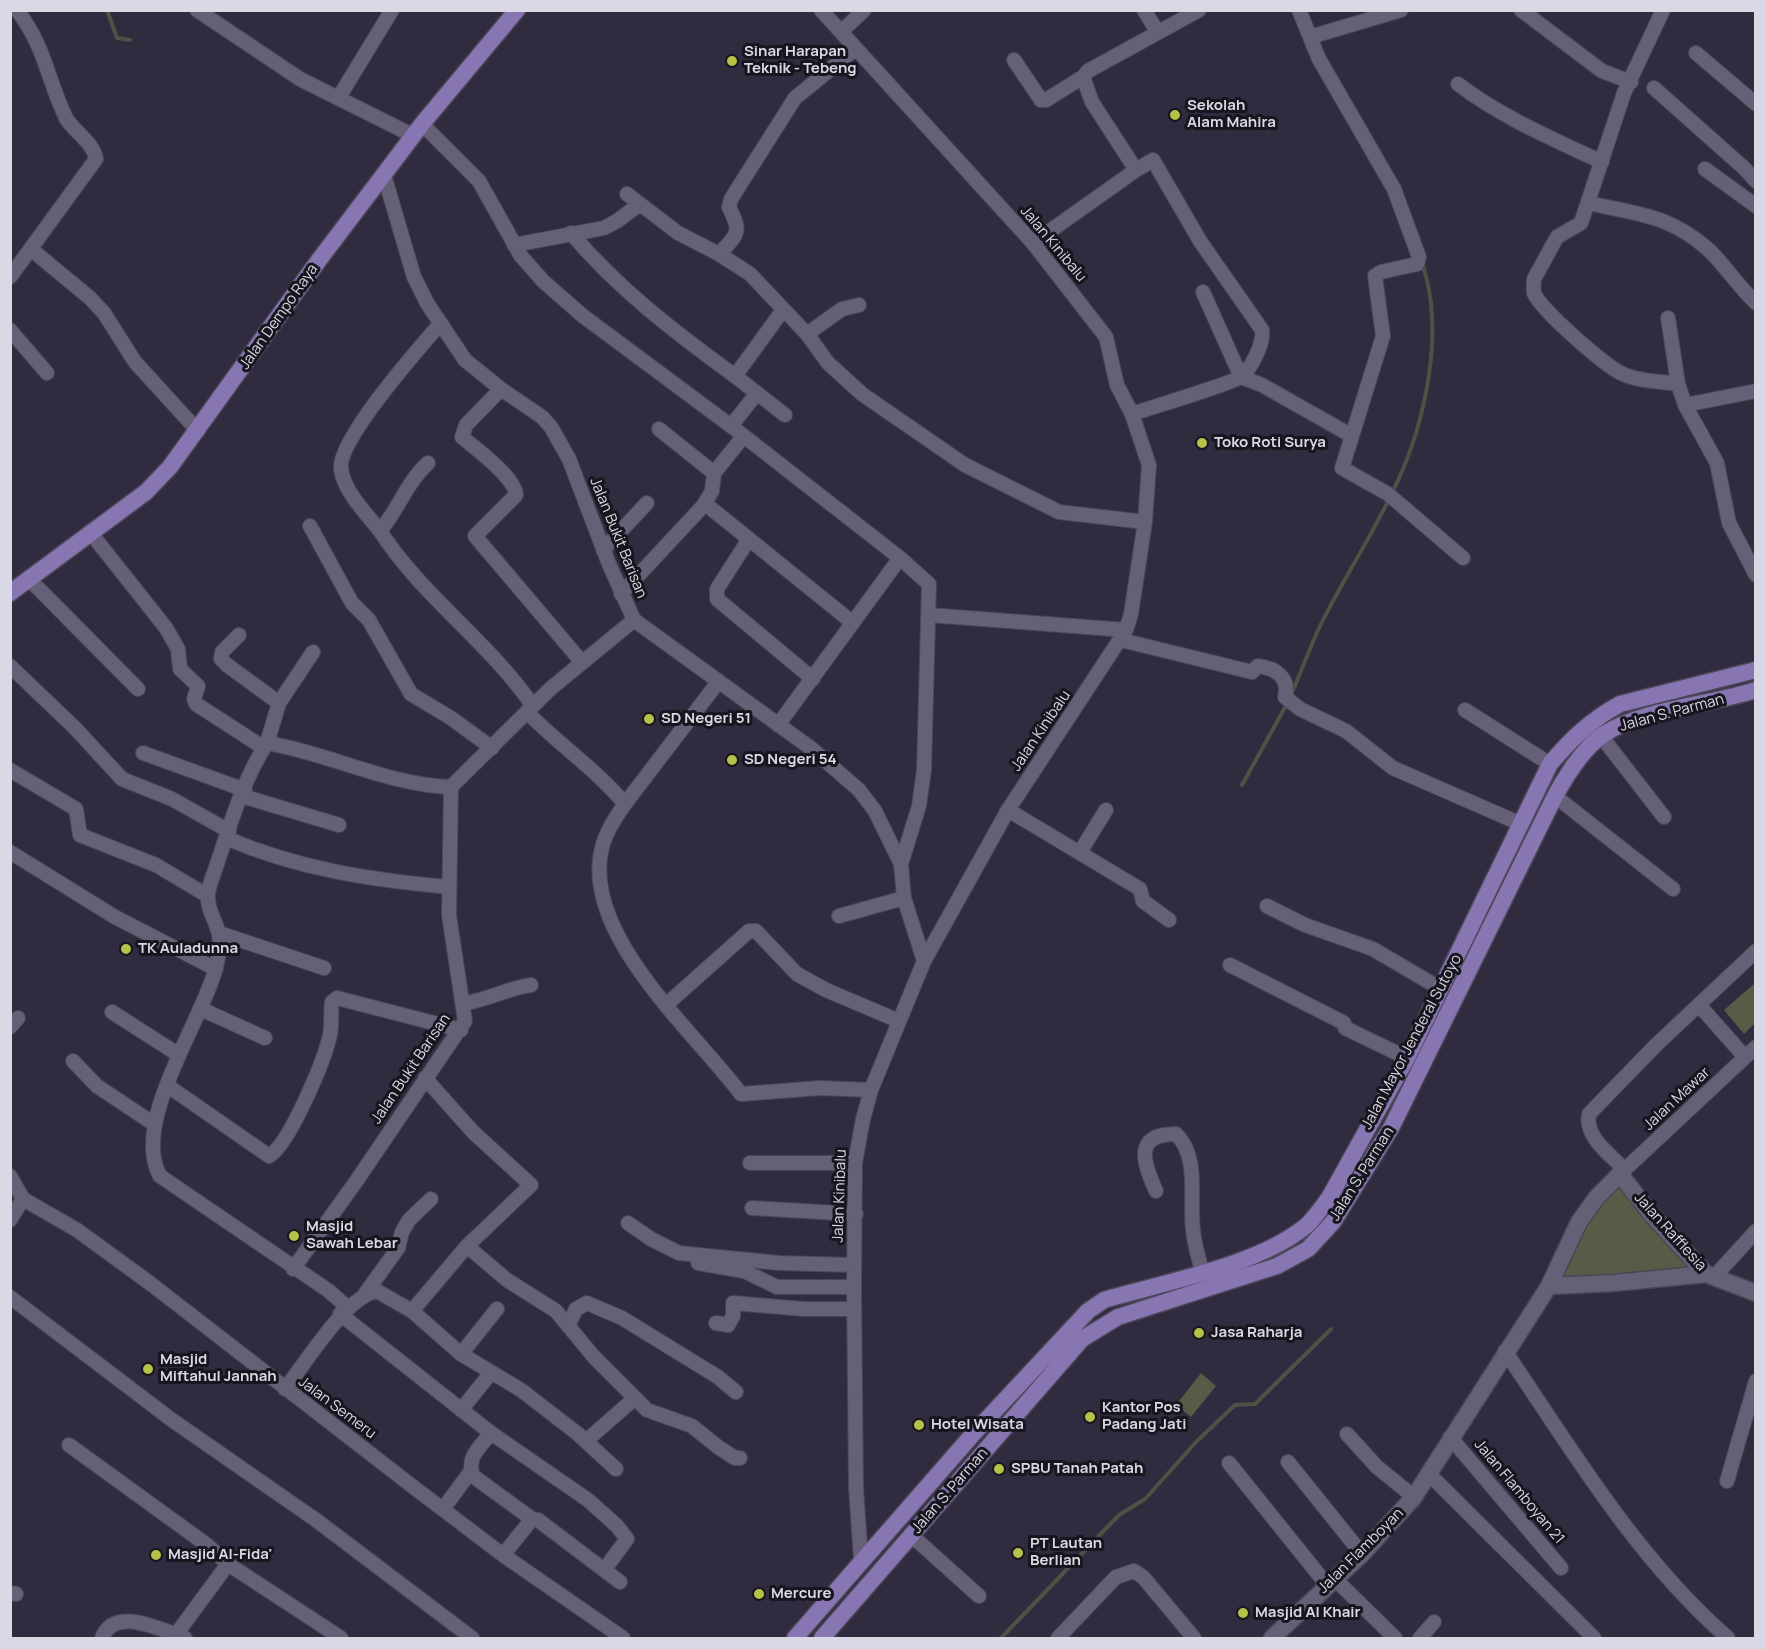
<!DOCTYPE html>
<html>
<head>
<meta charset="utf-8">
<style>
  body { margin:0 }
  #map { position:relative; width:1766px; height:1649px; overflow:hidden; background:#302b3f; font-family:Manrope,sans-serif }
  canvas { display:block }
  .frame { position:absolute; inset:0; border:12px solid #dbd8e5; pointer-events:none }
</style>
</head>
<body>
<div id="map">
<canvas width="1766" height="1649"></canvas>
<div class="frame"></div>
</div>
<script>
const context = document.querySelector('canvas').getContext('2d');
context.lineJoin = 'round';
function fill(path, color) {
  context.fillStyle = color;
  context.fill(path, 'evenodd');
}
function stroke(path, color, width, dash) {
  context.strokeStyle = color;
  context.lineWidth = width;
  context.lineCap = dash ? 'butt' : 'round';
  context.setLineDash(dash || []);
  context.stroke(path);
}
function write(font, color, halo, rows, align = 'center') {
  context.font = font + ' Manrope,sans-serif';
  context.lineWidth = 6;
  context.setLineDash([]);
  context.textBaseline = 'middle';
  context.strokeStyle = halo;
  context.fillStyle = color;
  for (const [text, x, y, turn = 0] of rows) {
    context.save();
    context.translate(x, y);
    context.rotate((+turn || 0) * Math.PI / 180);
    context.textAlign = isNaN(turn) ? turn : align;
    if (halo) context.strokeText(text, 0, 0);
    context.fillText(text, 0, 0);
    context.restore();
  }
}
fill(new Path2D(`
  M 1755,983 L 1755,1023 L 1744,1034 L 1724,1010 Z
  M 1620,1174 L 1711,1273 L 1560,1279 L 1585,1230 Z
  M 1201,1373 L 1216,1386 L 1191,1417 L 1176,1405 Z`), '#585b45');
stroke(new Path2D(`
  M 107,10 L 117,38 L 130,40
  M 1291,695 C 1301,672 1310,647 1321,624 C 1344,578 1373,534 1395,487 C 1425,424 1445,333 1423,266
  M 1242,785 L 1288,702
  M 1001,1638 L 1119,1515 L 1145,1499 L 1197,1441 L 1235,1405 L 1255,1404 L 1331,1329`), '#505045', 4);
const minor = new Path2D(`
  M 197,10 L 300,79 L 414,136
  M 821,10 L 1033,243 L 1106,337 L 1117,385 L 1132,414 L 1149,465 L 1145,522 L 1131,614 L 1126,630 L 1008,810 L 924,961 L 871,1090 L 863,1119 L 855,1163 L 854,1287 L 856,1488 L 861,1560
  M 1144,10 L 1157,31
  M 1299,10 L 1310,37 L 1401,10
  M 1521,10 L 1602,71 L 1631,82
  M 1663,10 L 1624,93 L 1581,223 L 1557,237 L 1534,279 C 1534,283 1533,288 1534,293 C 1541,310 1606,367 1623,374 C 1640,382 1661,381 1678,384
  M 841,32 L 864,10
  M 1696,53 L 1756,104
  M 1014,60 L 1041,100 L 1046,100 L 1083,77
  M 1458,84 C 1501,117 1553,139 1602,162
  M 1654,88 L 1744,168 L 1756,181
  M 339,97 L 392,10
  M 422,124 L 479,181 L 521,256 L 543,281 L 583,316 L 731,426 L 900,558 L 929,584 L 924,770 L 919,806 L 901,864
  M 1705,169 L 1756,206
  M 1136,170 L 1092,102 L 1083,77 L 1088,71 L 1199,10
  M 384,175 L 414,277 L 427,303 L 465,360 L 501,389 L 542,417 L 551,427 L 569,459 L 609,564 L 634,620 L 812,749 L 859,790 L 875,811 L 901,864 L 904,898 L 924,961
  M 627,194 L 678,233 L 719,254 L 750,274 L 807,334 L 828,363 L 862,394 L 965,465 L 1059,512 L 1145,522
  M 1588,203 C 1638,214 1671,215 1710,251 C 1726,267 1739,287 1756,303
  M 571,233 C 618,289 676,333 735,376
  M 1033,243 L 1136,170 L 1153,160 L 1200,241 L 1262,330 C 1264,343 1252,367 1242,376 C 1234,383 1149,408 1132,414
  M 514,245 L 604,228 L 617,221 L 640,204
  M 32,250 L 90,298 L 104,313 L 135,362 L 198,431
  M 719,254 C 738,234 742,233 729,207 L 731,199 L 795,98 L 855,49
  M 10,277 L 96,159 C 94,143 74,132 66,118 C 47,79 46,48 17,10
  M 1203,292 L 1241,377 L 1262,385 L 1352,436 L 1383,336 L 1375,276 L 1381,272 L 1417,264 L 1419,257 L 1394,189 L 1319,59 L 1310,37
  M 783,310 L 735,376 L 785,415
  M 1668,318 L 1678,384 L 1685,405 L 1717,463 L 1729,523 L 1756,575
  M 10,330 L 47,373
  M 807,334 L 842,309 L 859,305
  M 501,389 L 466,425 L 462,437 C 476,449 515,477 516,495 L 475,536 L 581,661
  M 1685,405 L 1756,391
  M 731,426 L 757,393
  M 659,429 L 714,473
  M 1352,436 L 1342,468 L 1388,494 L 1463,558
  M 428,463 C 407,482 398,510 380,531 C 422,596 489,642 533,706
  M 703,506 L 712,491 L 714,473 L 743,437
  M 310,526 L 352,603 L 369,620 L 411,694 L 451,718 L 492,748
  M 380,531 C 367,514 344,492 341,469 C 337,441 419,348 440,324
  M 90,532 L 166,628 L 178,649 L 180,669 L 198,686 L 194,699 L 196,704 L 264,748
  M 749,539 L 717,589 L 717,599 L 813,679
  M 603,550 L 647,503
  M 28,578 L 138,689
  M 621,594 L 703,506 L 708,506 L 853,623
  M 929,615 L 1126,630
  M 239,635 L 222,652 L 221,659 L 227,665 L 279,703
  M 1121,640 L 1252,672 L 1258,666 C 1276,668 1290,678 1285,697 L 1300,709 L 1346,731 L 1393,768 L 1521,824
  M 10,666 L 75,728 L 122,779 L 172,799 L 229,831
  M 719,681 C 696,711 673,741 650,771 C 634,793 611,818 603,844 C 577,931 694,1031 741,1094 L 820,1088 L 871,1090
  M 1465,710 L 1550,764
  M 527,712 C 558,744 598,771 625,804
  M 778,725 L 900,558
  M 1601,736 L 1664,817
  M 267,743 L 279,703 L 313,652
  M 143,753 L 245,790
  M 10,770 L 76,809 L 80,835 L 156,865 L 208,896
  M 242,796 L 339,825
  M 1555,796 L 1673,889
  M 1008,810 L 1140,889 L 1143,901 L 1169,920
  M 226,838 C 298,869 371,880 449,887
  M 10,852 L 115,917 L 216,969
  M 1080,852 L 1106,810
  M 1267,906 L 1305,925 L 1373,949 L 1441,989
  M 839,916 L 904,898
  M 219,933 L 324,968
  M 1230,965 L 1344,1023 L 1345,1028 L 1407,1058
  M 465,1003 C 488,1000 508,988 531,985
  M 667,1004 L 749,931 L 756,931 L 797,974 L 826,990 L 899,1021
  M 1699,1005 L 1745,1057
  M 201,1009 L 265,1038
  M 112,1012 L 179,1055
  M 10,1027 L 18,1018
  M 73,1061 L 97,1086 L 154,1124
  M 425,1078 L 473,1132 L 531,1185 L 467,1246 L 507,1280 L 556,1311 L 594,1357 L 647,1410 L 692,1426 L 718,1447 L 735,1458 L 740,1458
  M 168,1086 L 269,1156 C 289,1145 323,1063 329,1039 C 333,1027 330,1014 332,1002 L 337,998 L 461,1030
  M 750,1163 L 855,1163
  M 1625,1170 C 1611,1155 1584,1137 1589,1114 L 1656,1045 L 1756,951
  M 1620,1174 L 1756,1047
  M 10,1176 L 23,1199 L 77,1230 L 151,1284 L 416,1489 L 503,1555 L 623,1638
  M 1156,1191 C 1144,1164 1132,1134 1176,1134 C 1200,1157 1189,1199 1193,1230 C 1194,1244 1199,1258 1202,1272
  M 752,1208 L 856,1214
  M 10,1220 L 23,1199
  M 628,1223 L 651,1239 L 679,1253 L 779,1263 L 854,1265
  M 698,1263 L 744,1271 L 777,1287 L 854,1287
  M 293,1269 L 355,1183 L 465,1021 L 449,915 L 451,787
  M 1715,1276 L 1756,1231
  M 365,1294 L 398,1248 L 402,1232 L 409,1220 L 431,1199
  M 10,1297 L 172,1420 L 316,1520 L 472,1638
  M 347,1307 L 329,1291 L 160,1176 C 131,1124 199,1026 215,971 C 218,960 222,942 218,931 C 215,919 207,909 208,896 C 208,885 215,872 218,861 C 231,822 244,778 267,743 C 328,753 388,785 451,787 L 550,689 L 634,620
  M 412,1311 L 467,1246
  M 340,1314 L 491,1433 L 588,1500 L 617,1526 L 627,1539 L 604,1570
  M 716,1323 L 728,1325 L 733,1316 L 733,1303 L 804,1309 L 854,1309
  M 568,1326 L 576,1309 L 587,1303 L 622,1318 L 718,1377 L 736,1392
  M 1505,1351 C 1572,1450 1637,1559 1728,1638
  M 461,1354 L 497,1309
  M 285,1389 C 306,1363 345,1297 377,1291 L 412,1311 L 461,1354 L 521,1390 L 578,1434 L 616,1469
  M 461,1410 L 490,1374
  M 491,1433 C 480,1447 466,1457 473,1476 L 532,1519 L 538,1520 L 620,1582
  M 1347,1434 L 1377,1467 L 1414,1497
  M 1450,1437 L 1561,1568
  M 586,1441 L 635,1398
  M 69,1445 L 207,1545 L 228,1564 L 341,1638
  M 1288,1462 L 1362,1554
  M 1229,1463 L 1327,1585
  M 1428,1473 L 1594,1638
  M 1727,1481 L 1756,1381
  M 443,1509 L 471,1471
  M 911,1535 L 979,1596
  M 503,1555 L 532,1519
  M 1335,1579 L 1395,1638
  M 10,1593 L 16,1594
  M 102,1638 C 114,1606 158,1629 181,1636
  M 185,1638 L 181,1636 L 180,1629 L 228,1564
  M 1058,1638 L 1116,1577 L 1134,1571 L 1143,1577 L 1194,1638
  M 1420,1638 L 1434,1622`);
const tertiary = new Path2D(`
  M 1549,1286 L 1613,1283 L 1706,1274
  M 1272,1638 L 1362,1554 L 1414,1497 L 1549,1286 L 1579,1222 L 1597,1197 L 1620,1174 L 1651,1214 L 1706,1274 L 1756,1293`);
const primary = new Path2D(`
  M 10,593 L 146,492 L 170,467 L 319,260 L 422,124 L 517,10
  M 795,1638 L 974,1433 L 1088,1311 L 1104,1300 C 1165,1282 1257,1266 1306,1226 C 1315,1218 1322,1207 1329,1198 L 1407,1058 L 1550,764 C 1571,739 1591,720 1620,704 L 1756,670
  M 822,1638 L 1082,1339 L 1118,1317 L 1277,1266 L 1308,1249 L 1333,1222 L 1391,1128 L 1555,796 C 1567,774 1583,748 1604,734 C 1643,709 1709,705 1756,690`);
stroke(minor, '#4b4657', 16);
stroke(tertiary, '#4b4657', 19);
stroke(primary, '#4b4657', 19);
stroke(minor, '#666077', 14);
stroke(tertiary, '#666077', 16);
stroke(primary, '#8776b2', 16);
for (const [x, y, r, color] of [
  [732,61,6,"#b6c148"],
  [1175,115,6,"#b6c148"],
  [1202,443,6,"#b6c148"],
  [649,719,6,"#b6c148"],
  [732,760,6,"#b6c148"],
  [126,949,6,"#b6c148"],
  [294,1236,6,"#b6c148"],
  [1199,1333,6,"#b6c148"],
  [148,1369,6,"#b6c148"],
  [1090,1417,6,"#b6c148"],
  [919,1425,6,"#b6c148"],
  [999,1469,6,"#b6c148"],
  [1018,1553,6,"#b6c148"],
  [156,1555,6,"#b6c148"],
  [759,1594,6,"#b6c148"],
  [1243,1613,6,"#b6c148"]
]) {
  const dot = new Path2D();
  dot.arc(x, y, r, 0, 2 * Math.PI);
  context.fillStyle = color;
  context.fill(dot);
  stroke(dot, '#17151e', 2);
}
write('bold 15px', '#dbd8e5', '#17151e', [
  ["Sinar Harapan",744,52],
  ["Teknik - Tebeng",744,69],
  ["Sekolah",1187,106],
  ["Alam Mahira",1187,123],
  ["Toko Roti Surya",1214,443],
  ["SD Negeri 51",661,719],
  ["SD Negeri 54",744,760],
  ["TK Auladunna",138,949],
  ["Masjid",306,1227],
  ["Sawah Lebar",306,1244],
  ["Jasa Raharja",1211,1333],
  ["Masjid",160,1360],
  ["Miftahul Jannah",160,1377],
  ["Kantor Pos",1102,1408],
  ["Padang Jati",1102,1425],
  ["Hotel Wisata",931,1425],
  ["SPBU Tanah Patah",1011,1469],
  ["PT Lautan",1030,1544],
  ["Berlian",1030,1561],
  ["Masjid Al-Fida'",168,1555],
  ["Mercure",771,1594],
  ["Masjid Al Khair",1255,1613]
], 'left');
write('15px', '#dbd8e5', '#17151e', [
  ["Jalan Kinibalu",1053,244,50],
  ["Jalan Dempo Raya",279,317,-55],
  ["Jalan Bukit Barisan",618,538,68],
  ["Jalan S. Parman",1672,713,-15],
  ["Jalan Kinibalu",1041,731,-56],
  ["Jalan Mayor Jenderal Sutoyo",1412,1042,-62],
  ["Jalan Bukit Barisan",411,1069,-56],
  ["Jalan Mawar",1677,1099,-43],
  ["Jalan S. Parman",1362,1174,-58],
  ["Jalan Kinibalu",840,1196,-88],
  ["Jalan Rafflesia",1670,1232,48],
  ["Jalan Semeru",337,1408,37],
  ["Jalan S. Parman",950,1491,-49],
  ["Jalan Flamboyan 21",1519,1492,50],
  ["Jalan Flamboyan",1361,1551,-45]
]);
</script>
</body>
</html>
